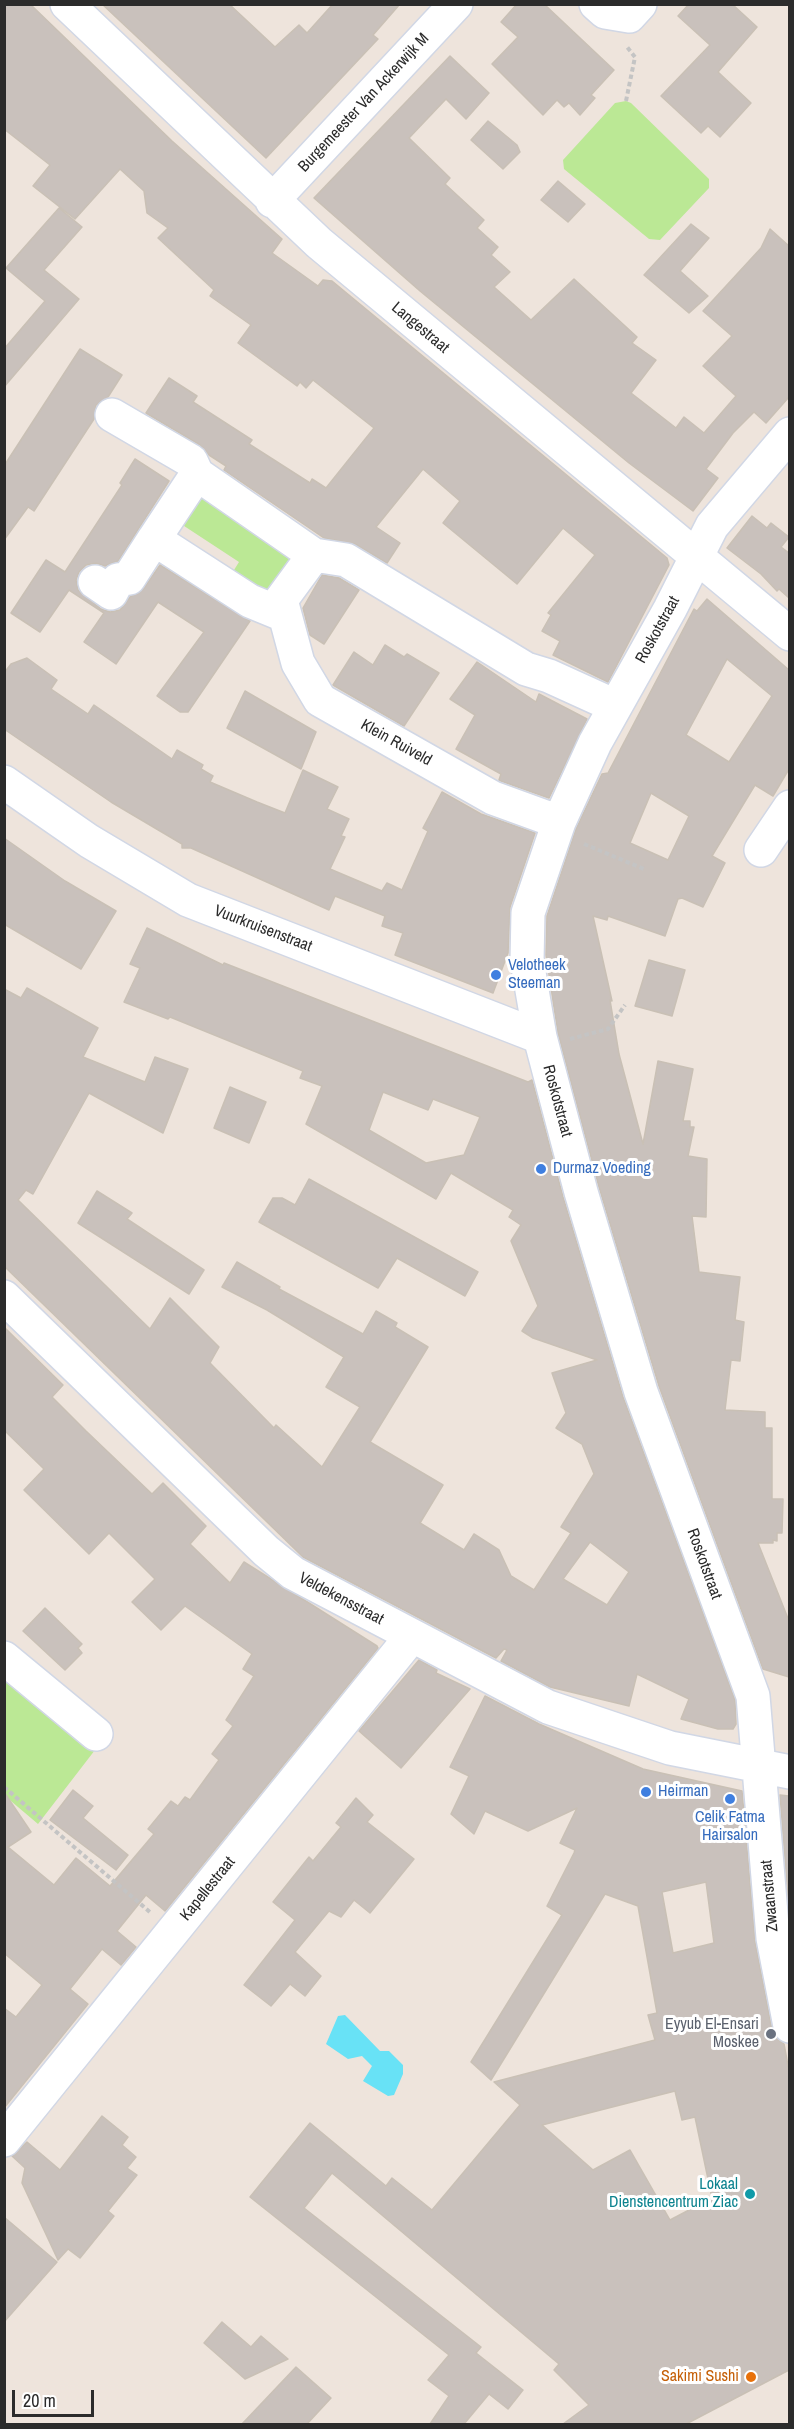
<!DOCTYPE html>
<html>
<head>
<meta charset="utf-8">
<style>
  body { margin:0 }
  #map { position:relative; width:794px; height:2429px; overflow:hidden; background:#eee4dc; font-family:"Archivo Narrow",sans-serif }
  canvas { display:block }
  .frame { position:absolute; inset:0; border:6px solid #2b2b2b; pointer-events:none }
  .scale { position:absolute; left:12px; top:2390px; width:82px; height:27px; box-sizing:border-box; border:3px solid #2b2b2b; border-top:0; padding-left:8px; font-size:18px; line-height:21px; white-space:nowrap; color:#2b2b2b; -webkit-text-stroke:4px #fff; paint-order:stroke }
</style>
</head>
<body>
<div id="map">
<canvas width="794" height="2429"></canvas>
<div class="frame"></div>
<div class="scale">20 m</div>
</div>
<script>
const context = document.querySelector('canvas').getContext('2d');
context.lineJoin = 'round';
function fill(path, color) {
  context.fillStyle = color;
  context.fill(path, 'evenodd');
}
function stroke(path, color, width, dash) {
  context.strokeStyle = color;
  context.lineWidth = width;
  context.lineCap = dash ? 'butt' : 'round';
  context.setLineDash(dash || []);
  context.stroke(path);
}
function write(font, color, halo, rows, align = 'center') {
  context.font = font + ' "Archivo Narrow",sans-serif';
  context.lineWidth = 6;
  context.setLineDash([]);
  context.textBaseline = 'middle';
  context.strokeStyle = halo;
  context.fillStyle = color;
  for (const [text, x, y, turn = 0] of rows) {
    context.save();
    context.translate(x, y);
    context.rotate((+turn || 0) * Math.PI / 180);
    context.textAlign = isNaN(turn) ? turn : align;
    if (halo) context.strokeText(text, 0, 0);
    context.fillText(text, 0, 0);
    context.restore();
  }
}
fill(new Path2D(`
  M 626,101 L 631,103 L 709,179 L 709,188 L 660,240 L 649,239 L 564,169 L 563,160 L 615,103 Z
  M 199,490 L 295,557 L 268,601 L 194,555 L 199,548 L 234,570 L 239,562 L 178,522 Z
  M 4,1676 L 95,1750 L 38,1824 L 5,1796 Z`), '#bbe895');
fill(new Path2D(`
  M 345,2015 L 380,2051 L 389,2051 L 403,2065 L 403,2074 L 394,2095 L 388,2096 L 363,2081 L 372,2066 L 362,2056 L 348,2059 L 326,2044 L 338,2016 Z`), '#68e2f6');
const building = new Path2D(`
  M 4,4 L 30,4 L 172,141 L 282,239 L 272,253 L 318,286 L 323,280 L 332,281 L 667,558 L 669,565 L 608,682 L 553,655 L 560,641 L 542,631 L 551,615 L 548,613 L 595,555 L 563,528 L 517,584 L 443,523 L 460,501 L 423,469 L 376,527 L 400,543 L 387,563 L 355,544 L 324,538 L 224,470 L 226,466 L 209,455 L 200,445 L 146,413 L 169,378 L 197,396 L 193,402 L 252,440 L 249,444 L 310,483 L 312,479 L 326,488 L 374,428 L 313,380 L 306,388 L 300,382 L 297,386 L 238,343 L 251,325 L 210,296 L 214,290 L 158,238 L 168,228 L 147,213 L 144,191 L 120,169 L 75,219 L 33,186 L 50,165 L 4,129 Z
  M 102,4 L 229,4 L 275,47 L 299,25 L 307,33 L 333,4 L 400,4 L 373,35 L 378,39 L 266,158 Z
  M 517,4 L 544,4 L 614,70 L 591,95 L 595,98 L 580,115 L 569,103 L 564,107 L 557,100 L 543,115 L 492,64 L 518,37 L 501,22 Z
  M 689,4 L 732,4 L 757,27 L 718,72 L 751,103 L 720,137 L 708,126 L 701,133 L 661,96 L 710,45 L 678,16 Z
  M 450,56 L 489,93 L 466,119 L 446,99 L 409,138 L 450,178 L 445,184 L 484,220 L 477,228 L 498,247 L 491,255 L 510,272 L 494,287 L 531,320 L 574,279 L 637,337 L 632,343 L 656,360 L 631,393 L 676,428 L 684,417 L 704,433 L 736,396 L 703,366 L 732,336 L 703,311 L 761,248 L 770,229 L 789,246 L 789,397 L 766,423 L 754,412 L 733,433 L 706,469 L 718,478 L 693,511 L 629,463 L 420,291 L 314,198 Z
  M 488,121 L 517,145 L 520,152 L 503,169 L 471,140 Z
  M 558,181 L 585,204 L 568,222 L 541,200 Z
  M 59,208 L 82,227 L 44,270 L 79,299 L 4,387 L 4,349 L 45,301 L 6,268 Z
  M 691,224 L 709,238 L 680,271 L 708,296 L 689,313 L 644,275 Z
  M 80,349 L 122,375 L 108,397 L 96,405 L 94,419 L 34,511 L 28,507 L 4,540 L 4,466 Z
  M 135,459 L 169,481 L 118,561 L 105,566 L 96,563 L 86,565 L 79,572 L 76,580 L 78,590 L 101,609 L 110,612 L 120,610 L 130,597 L 144,588 L 160,565 L 250,621 L 188,712 L 180,712 L 157,696 L 204,632 L 158,602 L 116,664 L 84,642 L 104,613 L 69,590 L 40,632 L 11,613 L 46,560 L 65,572 L 122,485 L 120,483 Z
  M 752,516 L 767,528 L 771,523 L 789,537 L 781,547 L 789,553 L 789,598 L 779,589 L 777,591 L 761,574 L 727,548 Z
  M 322,575 L 339,578 L 359,590 L 324,644 L 310,635 L 303,608 Z
  M 707,599 L 789,670 L 789,769 L 773,796 L 755,785 L 712,856 L 725,863 L 703,907 L 682,898 L 678,899 L 665,936 L 608,916 L 607,920 L 593,916 L 612,1001 L 610,1000 L 619,1054 L 643,1144 L 658,1061 L 693,1069 L 683,1121 L 690,1121 L 690,1127 L 694,1127 L 688,1156 L 707,1159 L 706,1217 L 692,1216 L 699,1272 L 740,1277 L 735,1320 L 744,1322 L 740,1361 L 731,1360 L 725,1410 L 765,1412 L 765,1428 L 772,1428 L 772,1499 L 783,1499 L 782,1533 L 777,1533 L 777,1541 L 773,1540 L 773,1543 L 758,1543 L 789,1621 L 789,1677 L 763,1669 L 659,1386 L 599,1187 L 558,1033 L 546,955 L 547,916 L 576,829 L 602,774 L 608,773 L 694,609 L 697,611 ZM 727,659 L 772,696 L 729,762 L 686,735 ZM 651,793 L 689,816 L 668,860 L 630,843 Z
  M 385,645 L 404,657 L 407,654 L 439,673 L 404,726 L 333,685 L 354,652 L 373,665 Z
  M 27,658 L 57,680 L 51,689 L 88,714 L 94,705 L 172,759 L 177,750 L 203,765 L 201,769 L 213,776 L 210,782 L 257,802 L 285,813 L 303,770 L 338,787 L 327,809 L 349,819 L 341,836 L 345,837 L 330,869 L 382,891 L 387,883 L 402,890 L 428,831 L 423,828 L 442,792 L 481,814 L 535,833 L 510,907 L 508,953 L 493,993 L 395,955 L 403,933 L 382,926 L 385,916 L 335,896 L 329,910 L 191,848 L 182,848 L 182,844 L 111,802 L 4,729 L 4,673 L 11,664 Z
  M 477,662 L 536,702 L 539,694 L 587,719 L 549,798 L 501,781 L 499,780 L 501,774 L 456,749 L 475,715 L 450,699 Z
  M 245,691 L 316,732 L 301,769 L 227,728 Z
  M 4,838 L 65,881 L 116,911 L 81,969 L 4,924 Z
  M 147,928 L 223,965 L 224,963 L 528,1082 L 532,1080 L 563,1197 L 623,1397 L 735,1700 L 736,1724 L 733,1729 L 718,1729 L 681,1719 L 689,1699 L 637,1674 L 629,1706 L 550,1687 L 501,1661 L 507,1650 L 504,1649 L 496,1658 L 303,1557 L 4,1266 L 4,989 L 21,998 L 27,988 L 98,1028 L 83,1057 L 145,1082 L 155,1057 L 188,1069 L 163,1133 L 89,1093 L 33,1194 L 26,1190 L 18,1200 L 150,1329 L 170,1298 L 219,1347 L 210,1363 L 274,1428 L 276,1425 L 322,1467 L 360,1407 L 326,1387 L 344,1357 L 267,1310 L 222,1287 L 237,1262 L 280,1287 L 279,1289 L 363,1334 L 376,1311 L 397,1323 L 395,1327 L 428,1347 L 370,1442 L 443,1485 L 420,1523 L 464,1550 L 474,1534 L 499,1550 L 511,1576 L 534,1590 L 571,1533 L 561,1527 L 594,1474 L 582,1444 L 556,1428 L 566,1413 L 552,1373 L 597,1360 L 533,1338 L 522,1331 L 538,1306 L 511,1241 L 521,1225 L 509,1217 L 513,1210 L 451,1173 L 436,1199 L 306,1124 L 322,1086 L 300,1078 L 303,1071 L 170,1017 L 168,1019 L 124,1002 L 140,968 L 130,964 ZM 383,1092 L 428,1110 L 433,1099 L 480,1117 L 464,1155 L 426,1163 L 369,1130 ZM 590,1542 L 629,1572 L 607,1605 L 563,1579 Z
  M 649,960 L 685,970 L 672,1016 L 635,1006 Z
  M 230,1087 L 266,1102 L 249,1143 L 214,1128 Z
  M 309,1179 L 478,1272 L 465,1296 L 397,1258 L 378,1288 L 259,1222 L 273,1198 L 282,1198 L 295,1205 Z
  M 97,1191 L 132,1213 L 127,1219 L 204,1270 L 189,1294 L 78,1223 Z
  M 4,1327 L 63,1385 L 52,1397 L 86,1431 L 152,1494 L 163,1483 L 206,1526 L 190,1544 L 230,1583 L 244,1562 L 377,1646 L 378,1648 L 165,1911 L 146,1895 L 117,1931 L 136,1947 L 121,1965 L 102,1949 L 70,1989 L 88,2004 L 4,2108 L 4,2008 L 16,2017 L 42,1985 L 4,1953 L 4,1792 L 31,1832 L 8,1847 L 54,1885 L 76,1858 L 110,1886 L 154,1834 L 148,1829 L 171,1801 L 178,1806 L 185,1797 L 190,1800 L 219,1760 L 212,1754 L 233,1726 L 226,1720 L 254,1676 L 243,1669 L 252,1654 L 185,1606 L 161,1630 L 132,1602 L 155,1579 L 109,1533 L 89,1554 L 24,1490 L 44,1469 L 4,1430 Z
  M 45,1608 L 82,1644 L 78,1648 L 82,1653 L 65,1670 L 23,1631 Z
  M 419,1660 L 437,1670 L 436,1673 L 470,1689 L 401,1768 L 359,1731 Z
  M 485,1696 L 539,1724 L 643,1769 L 742,1791 L 755,1942 L 772,2030 L 776,2038 L 784,2044 L 789,2071 L 789,2370 L 686,2424 L 563,2424 L 589,2405 L 554,2370 L 559,2364 L 332,2173 L 304,2208 L 481,2347 L 476,2353 L 523,2390 L 508,2409 L 489,2394 L 464,2424 L 430,2424 L 449,2396 L 428,2380 L 449,2355 L 250,2197 L 310,2123 L 386,2186 L 392,2178 L 432,2210 L 520,2105 L 494,2082 L 655,2040 L 648,2015 L 657,2013 L 638,1906 L 605,1894 L 491,2080 L 471,2062 L 562,1915 L 547,1906 L 574,1853 L 575,1850 L 560,1843 L 577,1808 L 528,1831 L 485,1811 L 474,1834 L 451,1814 L 469,1776 L 450,1767 ZM 706,1882 L 714,1943 L 673,1953 L 662,1892 ZM 675,2091 L 682,2120 L 695,2117 L 712,2198 L 670,2220 L 630,2150 L 593,2170 L 542,2125 Z
  M 73,1790 L 93,1806 L 83,1818 L 128,1855 L 116,1870 L 50,1820 Z
  M 780,1795 L 789,1796 L 789,1910 Z
  M 356,1798 L 373,1815 L 367,1822 L 414,1859 L 370,1913 L 354,1900 L 341,1917 L 329,1911 L 295,1952 L 321,1976 L 305,1996 L 290,1984 L 271,2006 L 244,1985 L 295,1920 L 273,1902 L 309,1857 L 313,1861 L 341,1827 L 336,1823 Z
  M 102,2116 L 128,2137 L 122,2145 L 136,2157 L 127,2168 L 137,2175 L 108,2211 L 114,2216 L 80,2258 L 68,2249 L 58,2260 L 22,2183 L 25,2168 L 12,2156 L 27,2142 L 60,2170 Z
  M 4,2217 L 57,2262 L 4,2322 Z
  M 222,2322 L 251,2347 L 261,2336 L 288,2359 L 245,2379 L 204,2343 Z
  M 296,2367 L 331,2398 L 307,2424 L 242,2424 Z`);
fill(building, '#c9c1bc');
stroke(building, '#c9c0b5', 1.5);
const minor = new Path2D(`
  M 67,4 L 319,243 L 790,634
  M 596,4 L 605,12 L 629,16 L 640,4
  M 272,201 L 456,4
  M 112,415 L 191,461 L 197,474 L 314,555
  M 790,434 L 712,526 L 670,609 L 595,743 L 559,822 L 528,913 L 527,961 L 540,1037 L 581,1192 L 641,1392 L 753,1696 L 773,1938 L 790,2026
  M 197,474 L 154,539 L 250,601 L 284,615
  M 95,582 L 111,593 L 118,580 L 129,578 L 154,539
  M 4,782 L 89,841 L 188,900 L 540,1037
  M 559,822 L 493,798 L 320,700 L 298,663 L 281,600 L 314,555 L 346,560 L 526,669 L 549,676 L 615,706
  M 761,850 L 790,807
  M 4,1297 L 266,1551 L 293,1573 L 548,1707 L 670,1748 L 790,1772
  M 4,1658 L 96,1734
  M 4,2140 L 411,1637`);
stroke(minor, '#d1d7e5', 36);
stroke(new Path2D(`
  M 626,101 L 635,57 L 627,47
  M 584,844 L 644,869
  M 570,1039 L 608,1029 L 625,1005
  M 4,1787 L 151,1913`), '#c4c4c4', 4, [4.5, 3]);
stroke(minor, '#fff', 33);
for (const [x, y, r, color] of [
  [496,975,6,"#3f7fe0"],
  [541,1169,6,"#3f7fe0"],
  [646,1792,6,"#3f7fe0"],
  [730,1799,6,"#3f7fe0"],
  [771,2034,6,"#6b7280"],
  [750,2194,6,"#0f9aa8"],
  [751,2377,6,"#e8710a"]
]) {
  const dot = new Path2D();
  dot.arc(x, y, r, 0, 2 * Math.PI);
  context.fillStyle = color;
  context.fill(dot);
  stroke(dot, '#fff', 2);
}
write('16px', '#2b2b2b', '#fff', [
  ["Burgemeester Van Ackerwijk M",364,103,-47],
  ["Langestraat",420,328,40],
  ["Roskotstraat",658,630,-61],
  ["Klein Ruiveld",396,743,29],
  ["Vuurkruisenstraat",263,929,21],
  ["Roskotstraat",557,1101,75],
  ["Roskotstraat",704,1564,70],
  ["Veldekensstraat",341,1599,28],
  ["Kapellestraat",208,1889,-51],
  ["Zwaanstraat",770,1896,-95]
]);
write('16px', '#366cbe', '#fff', [
  ["Velotheek",508,966],
  ["Steeman",508,984],
  ["Durmaz Voeding",553,1169],
  ["Heirman",658,1792],
  ["Celik Fatma",730,1818,"center"],
  ["Hairsalon",730,1836,"center"]
], 'left');
write('16px', '#5b616d', '#fff', [
  ["Eyyub El-Ensari",759,2025],
  ["Moskee",759,2043]
], 'right');
write('16px', '#0d838f', '#fff', [
  ["Lokaal",738,2185],
  ["Dienstencentrum Ziac",738,2203]
], 'right');
write('16px', '#c56008', '#fff', [
  ["Sakimi Sushi",739,2377]
], 'right');
</script>
</body>
</html>
